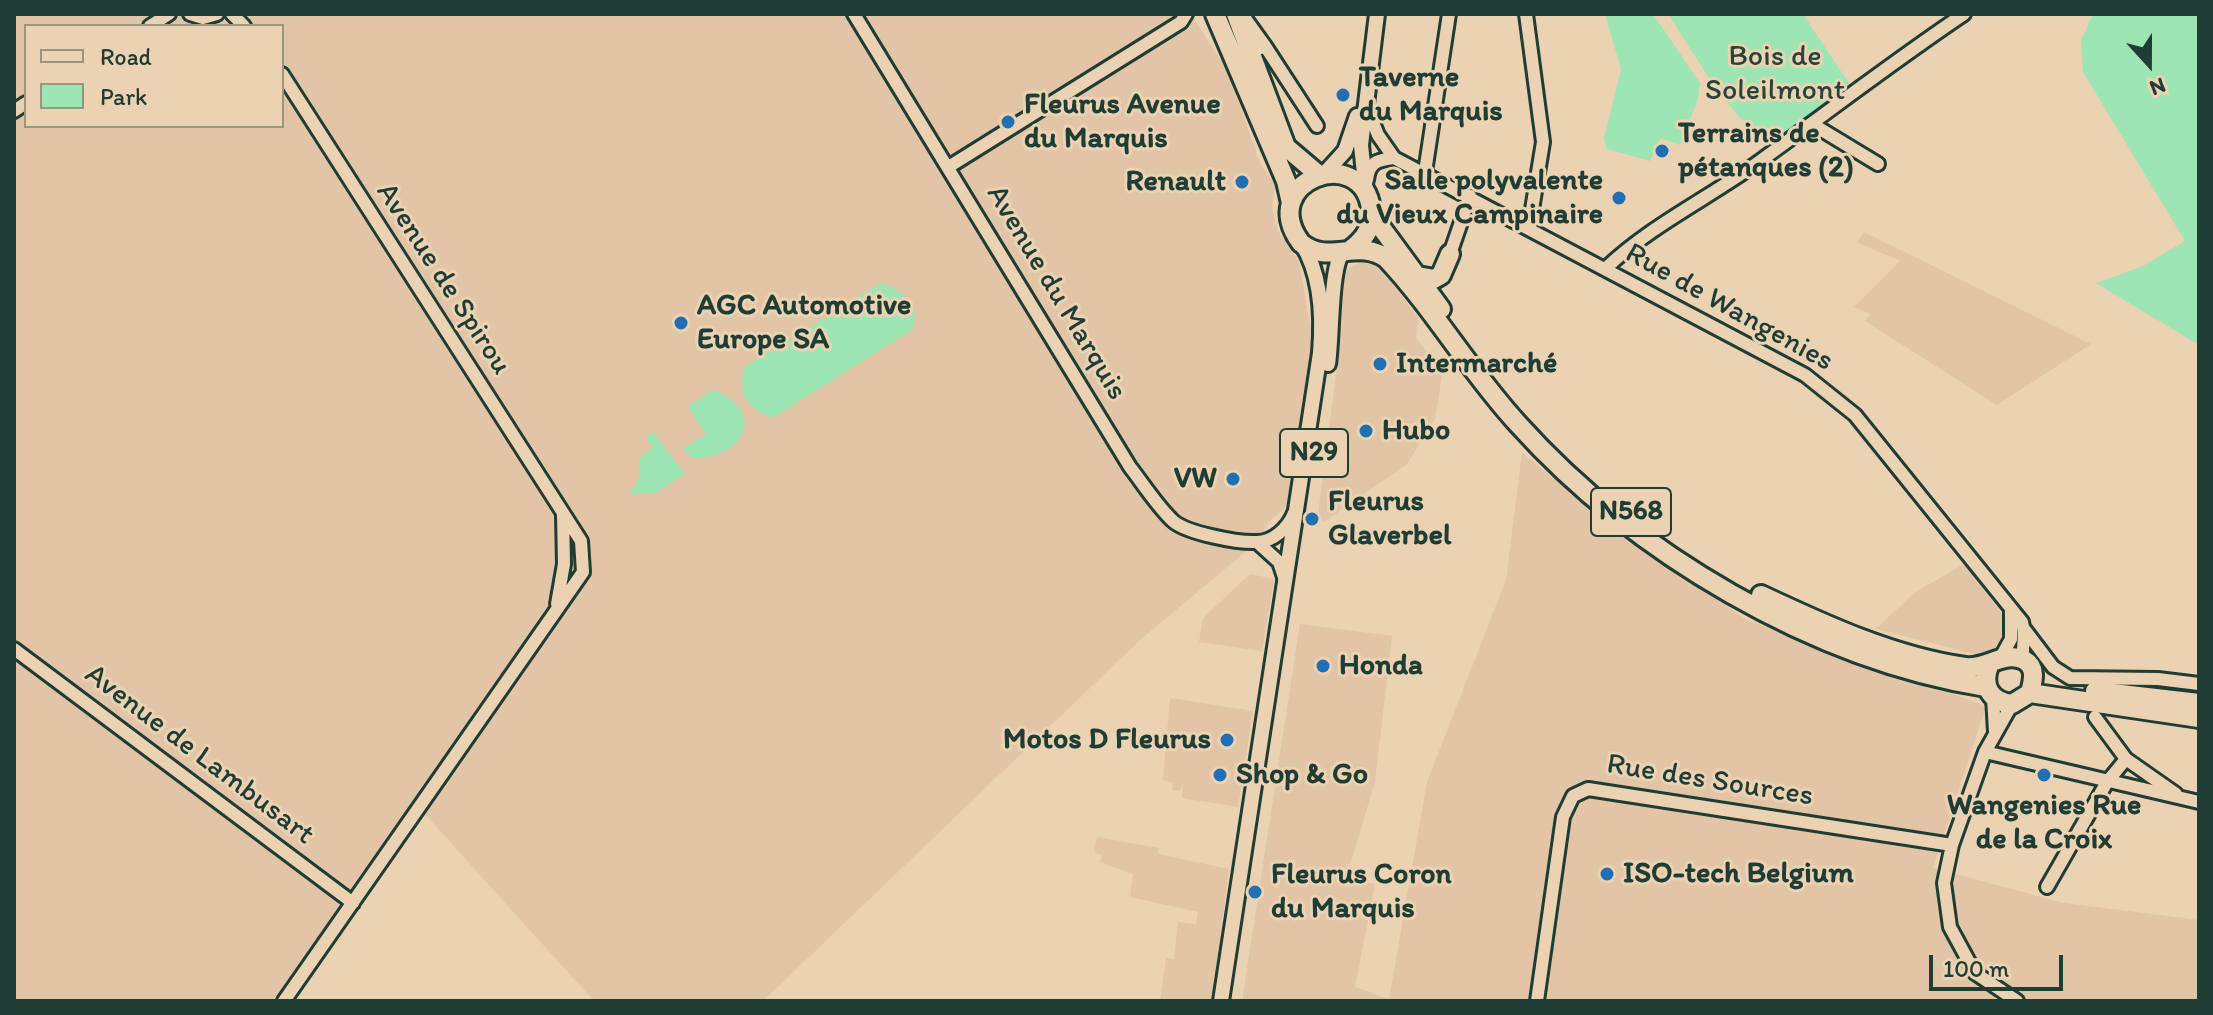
<!DOCTYPE html>
<html>
<head>
<meta charset="utf-8">
<style>
  body { margin:0 }
  #map { position:relative; width:2213px; height:1015px; overflow:hidden; background:#ead2b3; font-family:Itim,sans-serif }
  canvas { display:block }
  .frame { position:absolute; inset:0; border:16px solid #1f3d34; pointer-events:none }
  .legend { position:absolute; left:24px; top:24px; width:260px; height:104px; box-sizing:border-box; background:#ead2b3; border:2px solid #999680; margin:0; padding:10px 14px; list-style:none; font-size:24px; color:#1f3d34 }
  .legend li { display:flex; align-items:center; gap:16px; height:40px }
  .legend b { width:40px; border:2px solid #999680 }
  .north { position:absolute; left:2109px; top:24px; width:80px; height:80px; -webkit-text-stroke:6px #ead2b3; paint-order:stroke; rotate:159deg; font-size:22px; font-weight:700; line-height:32px; text-align:center; color:#1f3d34 }
  .north::after { content:''; display:block; margin:auto; width:28px; height:36px; background:#1f3d34; clip-path:polygon(50% 0,100% 100%,50% 72%,0 100%) }
  .scale { position:absolute; left:1929px; top:955px; width:134px; height:36px; box-sizing:border-box; border:4px solid #1f3d34; border-top:0; padding-left:10px; font-size:24px; line-height:28px; white-space:nowrap; color:#1f3d34; -webkit-text-stroke:6px #ead2b3; paint-order:stroke }
</style>
</head>
<body>
<div id="map">
<canvas width="2213" height="1015"></canvas>
<div class="frame"></div>
<ul class="legend">
<li><b style="height:10px;background:#ead2b3"></b>Road</li>
<li><b style="height:22px;background:#9de5b3"></b>Park</li>
</ul>
<div class="north">N</div>
<div class="scale">100 m</div>
</div>
<script>
const context = document.querySelector('canvas').getContext('2d');
context.lineJoin = 'round';
function fill(path, color) {
  context.fillStyle = color;
  context.fill(path, 'evenodd');
}
function stroke(path, color, width, dash) {
  context.strokeStyle = color;
  context.lineWidth = width;
  context.lineCap = dash ? 'butt' : 'round';
  context.setLineDash(dash || []);
  context.stroke(path);
}
function write(font, color, halo, rows, align = 'center') {
  context.font = font + ' Itim,sans-serif';
  context.lineWidth = 6;
  context.setLineDash([]);
  context.textBaseline = 'middle';
  context.strokeStyle = halo;
  context.fillStyle = color;
  for (const [text, x, y, turn = 0] of rows) {
    context.save();
    context.translate(x, y);
    context.rotate((+turn || 0) * Math.PI / 180);
    context.textAlign = isNaN(turn) ? turn : align;
    if (halo) context.strokeText(text, 0, 0);
    context.fillText(text, 0, 0);
    context.restore();
  }
}
fill(new Path2D(`
  M 14,14 L 1191,14 L 1228,72 L 1260,163 L 1275,185 L 1272,208 L 1278,231 L 1299,262 L 1313,341 L 1288,505 L 1268,523 L 1257,542 L 1140,640 L 763,1001 L 594,1001 L 413,801 L 273,1001 L 14,1001 ZM 26,26 L 282,26 L 282,126 L 26,126 Z
  M 1864,232 L 2091,344 L 1997,405 L 1865,321 L 1870,314 L 1854,307 L 1900,261 L 1857,242 Z
  M 1372,255 L 1418,318 L 1416,337 L 1442,375 L 1435,419 L 1407,464 L 1324,522 L 1318,514 L 1338,358 L 1339,275 Z
  M 1522,453 L 1635,543 L 1747,620 L 1986,706 L 1933,868 L 2064,903 L 2199,920 L 2199,1001 L 1242,1001 L 1300,624 L 1392,636 L 1375,781 L 1353,856 L 1342,877 L 1375,884 L 1355,987 L 1389,999 L 1427,782 L 1506,580 Z
  M 1964,564 L 2007,619 L 2006,643 L 1987,657 L 1876,629 L 1914,593 Z
  M 1250,574 L 1274,579 L 1262,651 L 1199,642 L 1203,618 Z
  M 1170,698 L 1253,711 L 1238,807 L 1182,798 L 1183,784 L 1179,791 L 1172,790 L 1173,783 L 1163,780 Z
  M 1097,837 L 1159,848 L 1158,854 L 1229,869 L 1212,1001 L 1160,1001 L 1166,958 L 1174,959 L 1178,922 L 1196,924 L 1198,912 L 1130,897 L 1133,874 L 1100,862 L 1102,855 L 1094,852 Z`), '#e2c4a6');
fill(new Path2D(`
  M 1605,14 L 1653,14 L 1700,83 L 1698,99 L 1680,145 L 1661,138 L 1650,161 L 1607,149 L 1604,139 L 1621,69 Z
  M 1668,14 L 1803,14 L 1850,85 L 1781,141 L 1741,119 L 1718,92 Z
  M 2093,14 L 2199,14 L 2199,345 L 2096,283 L 2143,266 L 2185,241 L 2083,72 L 2081,40 Z
  M 881,283 C 902,289 921,306 913,329 L 773,418 C 749,411 734,391 746,366 Z
  M 713,390 C 771,412 740,461 692,458 L 683,449 L 706,434 L 688,406 Z
  M 653,432 L 685,474 L 656,493 L 629,494 L 640,477 L 639,459 L 653,447 L 646,438 Z`), '#9de5b3');
const minor = new Path2D(`
  M 190,14 L 203,18 L 217,14
  M 232,14 L 244,26
  M 854,14 L 1130,467 C 1144,485 1157,506 1173,521 C 1186,533 1238,543 1257,542 C 1273,542 1288,528 1294,513
  M 1242,14 L 1265,46 L 1258,49
  M 1526,14 L 1543,142 L 1529,228
  M 150,26 L 169,14
  M 1265,46 L 1317,126
  M 282,74 L 581,541 L 583,572 L 284,1001
  M 1366,105 L 1378,135 L 1394,158 L 1805,375 L 1855,415 L 2022,622 C 2026,636 2022,646 2023,660
  M 14,111 L 26,103
  M 1812,124 L 1878,164
  M 950,166 L 1181,22 L 1186,14
  M 1425,172 L 1449,14
  M 1367,180 C 1369,162 1377,160 1394,158
  M 1450,254 L 1470,196
  M 1605,269 C 1651,225 1709,198 1760,161 C 1828,112 1894,61 1964,14
  M 1257,542 L 1279,562 L 1285,580
  M 557,604 L 564,564 L 563,515
  M 2025,630 L 2053,667 L 2070,678 L 2158,679 L 2199,684
  M 14,649 L 353,903
  M 2000,659 L 2011,639 L 2011,611
  M 1993,697 L 1995,732
  M 2012,704 L 1985,752 L 1952,845 L 1944,883 L 1950,927 L 1975,973 L 2017,1001
  M 2095,717 L 2126,759 L 2176,794
  M 1985,752 L 2199,802
  M 2047,887 L 2107,782 L 2126,759
  M 1537,1001 L 1563,817 L 1573,796 L 1588,789 L 1952,845`);
const major = new Path2D(`
  M 1325,173 L 1345,151 L 1357,116
  M 1366,193 L 1361,145 L 1377,14
  M 1328,364 C 1332,339 1330,270 1342,253
  M 1221,1001 L 1320,353 C 1323,317 1322,276 1302,244`);
const highway = new Path2D(`
  M 1215,14 L 1286,181 L 1291,203
  M 1236,14 L 1286,147 L 1319,175
  M 1372,215 L 1441,309
  M 1350,250 C 1364,240 1374,227 1371,209 C 1362,142 1255,181 1301,243 C 1329,266 1357,238 1386,258 C 1434,309 1470,372 1518,424 C 1634,553 1814,660 1986,687
  M 1418,276 L 1434,279 L 1441,275 L 1450,254
  M 1761,595 C 1825,625 1894,657 1965,667 C 1986,670 2004,650 2024,660 C 2037,667 2033,681 2030,693 L 2012,704 C 1991,702 1981,686 1989,666
  M 2095,691 L 2199,703
  M 2030,693 L 2199,718`);
stroke(minor, '#1f3d34', 18);
stroke(major, '#1f3d34', 20);
stroke(highway, '#1f3d34', 24);
stroke(minor, '#ead2b3', 12);
stroke(major, '#ead2b3', 14);
stroke(highway, '#ead2b3', 18);
for (const [x, y, r, color] of [
  [1343,95,8,"#1f6fb2"],
  [1008,122,8,"#1f6fb2"],
  [1662,151,8,"#1f6fb2"],
  [1242,182,8,"#1f6fb2"],
  [1619,198,8,"#1f6fb2"],
  [681,323,8,"#1f6fb2"],
  [1380,364,8,"#1f6fb2"],
  [1366,431,8,"#1f6fb2"],
  [1233,479,8,"#1f6fb2"],
  [1312,519,8,"#1f6fb2"],
  [1323,666,8,"#1f6fb2"],
  [1227,740,8,"#1f6fb2"],
  [1220,775,8,"#1f6fb2"],
  [2044,775,8,"#1f6fb2"],
  [1607,874,8,"#1f6fb2"],
  [1255,892,8,"#1f6fb2"]
]) {
  const dot = new Path2D();
  dot.arc(x, y, r, 0, 2 * Math.PI);
  context.fillStyle = color;
  context.fill(dot);
  stroke(dot, '#ead2b3', 3);
}
for (const [x, y, w] of [
  [1314,453,68],
  [1631,512,80]
]) {
  const box = new Path2D();
  box.roundRect(x - w / 2, y - 24, w, 48, 6);
  context.fillStyle = '#ead2b3';
  context.fill(box);
  stroke(box, '#1f3d34', 2);
}
write('bold 28px', '#1f3d34', null, [
  ["N29",1314,453],
  ["N568",1631,512]
]);
write('30px', '#25453a', '#ead2b3', [
  ["Bois de",1775,57],
  ["Soleilmont",1775,91]
]);
write('bold 30px', '#1f3d34', '#ead2b3', [
  ["Taverne",1359,78],
  ["du Marquis",1359,112],
  ["Fleurus Avenue",1024,105],
  ["du Marquis",1024,139],
  ["Terrains de",1678,134],
  ["pétanques (2)",1678,168],
  ["Salle polyvalente",1603,181,"right"],
  ["du Vieux Campinaire",1603,215,"right"],
  ["Renault",1226,182,"right"],
  ["AGC Automotive",697,306],
  ["Europe SA",697,340],
  ["Intermarché",1396,364],
  ["Hubo",1382,431],
  ["VW",1217,479,"right"],
  ["Fleurus",1328,502],
  ["Glaverbel",1328,536],
  ["Honda",1339,666],
  ["Motos D Fleurus",1211,740,"right"],
  ["Shop & Go",1236,775],
  ["Wangenies Rue",2044,806,"center"],
  ["de la Croix",2044,840,"center"],
  ["ISO-tech Belgium",1623,874],
  ["Fleurus Coron",1271,875],
  ["du Marquis",1271,909]
], 'left');
write('30px', '#1f3d34', '#ead2b3', [
  ["Avenue de Spirou",443,279,57],
  ["Avenue du Marquis",1056,293,59],
  ["Rue de Wangenies",1729,308,29],
  ["Avenue de Lambusart",199,755,37],
  ["Rue des Sources",1710,781,9]
]);
</script>
</body>
</html>
